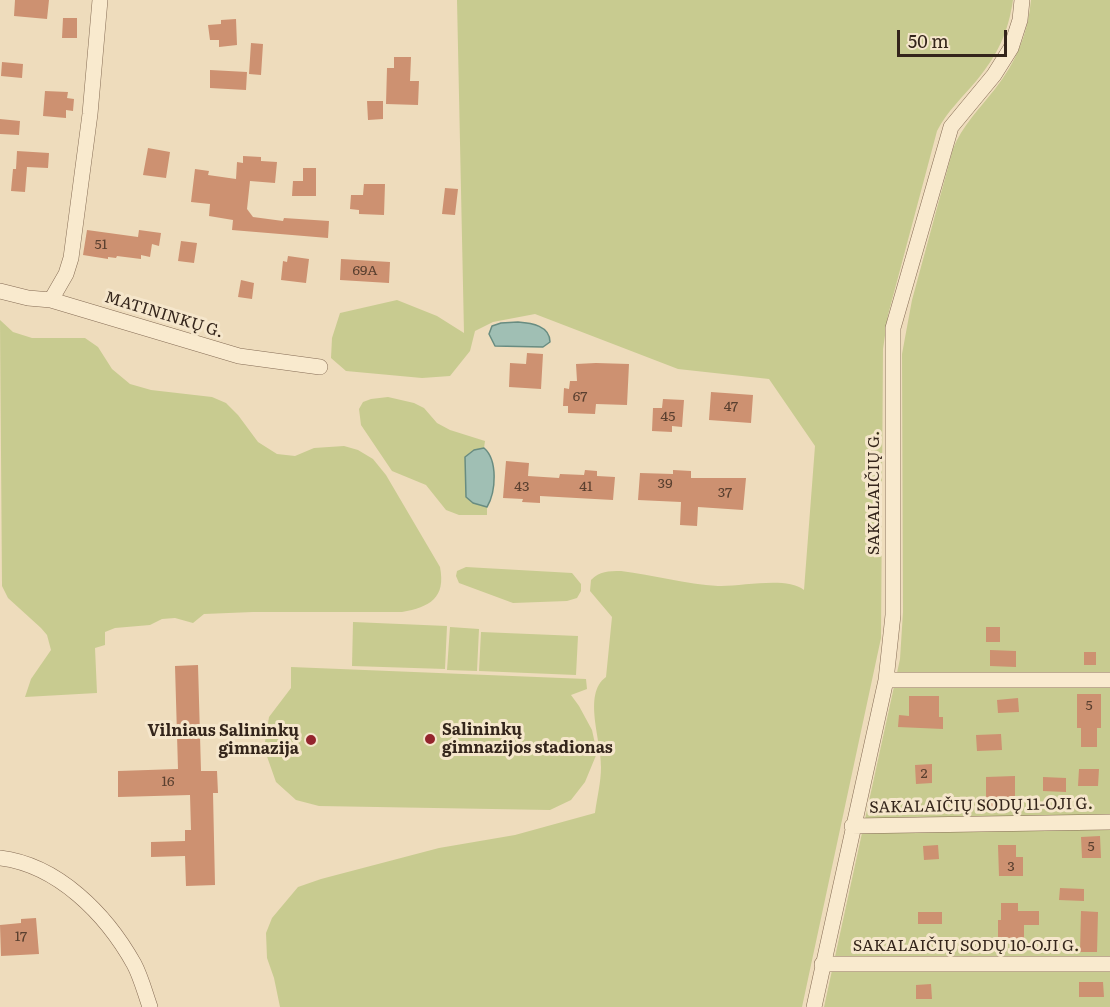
<!DOCTYPE html>
<html>
<head>
<meta charset="utf-8">
<style>
  body { margin:0 }
  #map { position:relative; width:1110px; height:1007px; overflow:hidden; background:#eedcbc; font-family:Literata,serif }
  canvas { display:block }
  .scale { position:absolute; left:897px; top:30px; width:110px; height:27px; box-sizing:border-box; border:3px solid #34251b; border-top:0; padding-left:8px; font-size:18px; line-height:21px; white-space:nowrap; color:#34251b; -webkit-text-stroke:4px #f5e6cb; paint-order:stroke }
</style>
</head>
<body>
<div id="map">
<canvas width="1110" height="1007"></canvas>
<div class="scale">50 m</div>
</div>
<script>
const context = document.querySelector('canvas').getContext('2d');
context.lineJoin = 'round';
function fill(path, color) {
  context.fillStyle = color;
  context.fill(path, 'evenodd');
}
function stroke(path, color, width, dash) {
  context.strokeStyle = color;
  context.lineWidth = width;
  context.lineCap = dash ? 'butt' : 'round';
  context.setLineDash(dash || []);
  context.stroke(path);
}
function write(font, color, halo, rows, align = 'center') {
  context.font = font + ' Literata,serif';
  context.lineWidth = 6;
  context.setLineDash([]);
  context.textBaseline = 'middle';
  context.strokeStyle = halo;
  context.fillStyle = color;
  for (const [text, x, y, turn = 0] of rows) {
    context.save();
    context.translate(x, y);
    context.rotate((+turn || 0) * Math.PI / 180);
    context.textAlign = isNaN(turn) ? turn : align;
    if (halo) context.strokeText(text, 0, 0);
    context.fillText(text, 0, 0);
    context.restore();
  }
}
fill(new Path2D(`
  M 457,0 L 1013,0 C 1008,33 998,54 977,80 C 963,97 947,111 937,131 L 888,315 L 883,349 L 881,638 L 802,1007 L 280,1007 L 274,978 L 267,958 L 266,933 L 272,918 L 298,887 L 321,879 L 439,848 L 515,835 L 595,813 C 597,798 601,782 601,767 C 602,742 582,694 606,677 L 612,617 L 590,591 L 591,580 C 600,571 608,571 621,571 C 653,575 686,584 718,586 C 741,587 786,576 804,590 L 815,446 L 769,379 L 678,369 L 535,314 L 493,322 L 475,331 L 470,351 L 450,376 L 422,378 L 346,371 L 331,358 L 332,338 L 340,313 L 397,300 L 437,316 L 464,333 Z
  M 1031,0 L 1110,0 L 1110,1007 L 824,1007 L 900,659 L 903,612 L 902,354 L 912,300 L 953,149 C 962,126 980,108 995,89 C 1016,62 1028,34 1031,0 Z
  M 0,320 L 13,332 L 32,338 L 85,338 L 98,347 L 112,369 L 130,384 L 151,390 L 212,397 L 226,403 L 238,415 L 258,442 L 277,454 L 295,456 L 314,448 L 344,446 L 358,450 L 373,459 L 386,475 L 440,567 C 446,598 430,607 402,612 L 253,612 L 204,614 L 193,623 L 175,618 L 162,619 L 150,625 L 115,628 L 105,632 L 105,645 L 95,648 L 97,693 L 25,697 L 31,679 L 51,650 L 47,635 L 41,628 L 8,598 L 2,586 Z
  M 388,397 L 414,403 L 424,408 L 437,423 L 450,430 L 485,441 L 484,448 L 474,450 L 473,503 L 487,507 L 487,515 L 459,515 L 446,510 L 426,485 L 392,471 L 361,425 L 359,409 L 363,402 L 371,399 Z
  M 466,567 L 572,573 L 581,584 L 581,591 L 577,598 L 567,601 L 513,603 L 459,583 L 456,576 L 457,571 Z
  M 353,622 L 447,626 L 445,669 L 352,666 Z
  M 450,627 L 479,629 L 477,671 L 447,670 Z
  M 481,632 L 578,636 L 576,675 L 479,671 Z
  M 291,667 L 586,679 L 587,689 L 571,695 L 579,706 L 592,730 L 597,753 L 585,782 L 571,800 L 550,810 L 319,806 L 296,800 L 276,782 L 264,748 L 269,717 L 291,688 Z`), '#c8cb90');
const water = new Path2D(`
  M 518,322 C 532,323 550,326 550,342 L 543,347 L 495,346 L 489,334 L 492,326 L 501,323 Z
  M 484,448 C 498,460 496,492 487,507 L 473,503 L 466,497 L 465,457 L 474,450 Z`);
fill(water, '#a0bfb4');
stroke(water, '#688c81', 1.5);
fill(new Path2D(`
  M 15,0 L 49,0 L 47,19 L 14,16 Z
  M 63,18 L 77,18 L 77,38 L 62,38 Z
  M 236,19 L 237,45 L 219,47 L 219,40 L 210,40 L 208,25 L 221,24 L 221,20 Z
  M 251,43 L 263,44 L 261,75 L 249,74 Z
  M 394,57 L 411,57 L 410,81 L 419,81 L 418,105 L 386,104 L 387,68 L 394,68 Z
  M 2,62 L 23,64 L 22,78 L 1,76 Z
  M 210,70 L 247,72 L 246,90 L 210,88 Z
  M 45,91 L 68,92 L 67,98 L 74,99 L 73,111 L 66,110 L 66,118 L 43,116 Z
  M 367,101 L 383,101 L 383,119 L 368,120 Z
  M 0,119 L 20,121 L 19,135 L 0,134 Z
  M 148,148 L 170,152 L 166,178 L 143,175 Z
  M 17,151 L 49,153 L 48,168 L 27,167 L 25,192 L 11,191 L 13,169 L 16,169 Z
  M 243,156 L 261,157 L 261,161 L 277,162 L 275,183 L 250,181 L 247,209 L 253,217 L 283,221 L 284,218 L 329,221 L 328,238 L 232,230 L 233,220 L 209,216 L 210,204 L 191,202 L 195,169 L 209,171 L 208,175 L 236,179 L 237,162 L 243,163 Z
  M 303,168 L 316,168 L 316,196 L 292,196 L 293,181 L 303,181 Z
  M 364,184 L 385,184 L 384,215 L 359,214 L 359,210 L 350,209 L 351,195 L 363,195 Z
  M 445,188 L 458,189 L 455,215 L 442,214 Z
  M 87,230 L 138,237 L 139,230 L 161,233 L 159,246 L 152,244 L 150,257 L 141,255 L 141,259 L 117,256 L 116,258 L 108,257 L 108,259 L 83,255 Z
  M 181,241 L 197,243 L 194,263 L 178,261 Z
  M 288,256 L 309,259 L 306,283 L 281,280 L 283,261 L 287,262 Z
  M 341,259 L 390,262 L 389,283 L 340,280 Z
  M 241,280 L 254,283 L 252,299 L 238,297 Z
  M 527,353 L 543,354 L 541,389 L 509,387 L 510,363 L 526,364 Z
  M 596,363 L 629,364 L 627,405 L 596,404 L 595,414 L 568,413 L 568,406 L 563,406 L 564,388 L 569,389 L 570,381 L 577,381 L 576,364 Z
  M 711,392 L 753,395 L 751,423 L 709,420 Z
  M 663,399 L 684,400 L 682,427 L 672,426 L 672,432 L 652,431 L 653,408 L 662,408 Z
  M 506,461 L 529,463 L 528,476 L 559,478 L 560,474 L 584,475 L 585,470 L 597,471 L 597,476 L 615,477 L 613,500 L 540,496 L 540,503 L 522,502 L 523,499 L 503,498 Z
  M 673,470 L 691,471 L 691,478 L 746,478 L 743,510 L 698,507 L 697,526 L 680,525 L 681,502 L 638,500 L 640,473 L 673,474 Z
  M 986,627 L 1000,627 L 1000,642 L 986,642 Z
  M 990,650 L 1016,651 L 1016,667 L 990,666 Z
  M 1084,652 L 1096,652 L 1096,665 L 1084,665 Z
  M 198,665 L 201,771 L 217,771 L 218,793 L 213,793 L 215,885 L 186,886 L 185,856 L 151,857 L 151,842 L 185,841 L 185,830 L 191,830 L 190,795 L 118,797 L 118,771 L 178,769 L 175,666 Z
  M 1077,694 L 1101,694 L 1101,728 L 1097,728 L 1097,747 L 1081,747 L 1081,728 L 1077,728 Z
  M 909,696 L 939,696 L 939,717 L 943,717 L 943,729 L 898,727 L 899,715 L 909,716 Z
  M 1018,698 L 1019,712 L 998,713 L 997,700 Z
  M 1001,734 L 1002,750 L 977,751 L 976,735 Z
  M 932,764 L 932,783 L 916,784 L 915,765 Z
  M 1079,769 L 1099,769 L 1098,786 L 1078,786 Z
  M 1015,776 L 1015,803 L 1007,803 L 1007,807 L 986,808 L 986,777 Z
  M 1043,777 L 1066,778 L 1066,792 L 1043,791 Z
  M 1100,836 L 1101,858 L 1082,858 L 1081,837 Z
  M 938,845 L 939,859 L 924,860 L 923,846 Z
  M 998,845 L 1016,845 L 1016,857 L 1023,857 L 1023,876 L 999,876 Z
  M 1060,888 L 1084,889 L 1084,901 L 1059,900 Z
  M 1001,903 L 1018,903 L 1018,911 L 1039,911 L 1039,925 L 1024,925 L 1024,941 L 998,941 L 998,920 L 1001,920 Z
  M 1081,911 L 1098,912 L 1097,952 L 1080,952 Z
  M 918,912 L 942,912 L 942,924 L 918,924 Z
  M 36,918 L 39,954 L 1,956 L 0,925 L 21,923 L 21,919 Z
  M 1079,982 L 1103,982 L 1104,997 L 1079,997 Z
  M 931,984 L 932,999 L 916,999 L 916,985 Z`), '#cd9171');
const minor = new Path2D(`
  M 0,291 L 28,298 L 51,300 L 239,356 L 320,367
  M 51,300 L 66,274 L 71,258 L 90,114 L 100,0
  M 886,680 L 1110,680
  M 852,826 L 1110,822
  M 0,858 C 58,865 106,914 134,964 C 141,977 145,993 150,1007
  M 822,964 L 1110,964
  M 814,1007 L 886,680 L 893,615 L 893,328 L 951,127 L 994,75 L 1011,48 L 1020,20 L 1022,0`);
stroke(minor, '#856c55', 16);
stroke(minor, '#f9eace', 15);
for (const [x, y, r, color] of [
  [430,739,6,"#94252d"],
  [311,740,6,"#94252d"]
]) {
  const dot = new Path2D();
  dot.arc(x, y, r, 0, 2 * Math.PI);
  context.fillStyle = color;
  context.fill(dot);
  stroke(dot, '#f5e6cb', 2);
}
write('14px', '#5a4030', null, [
  ["51",101,245],
  ["69A",365,271],
  ["67",580,397],
  ["47",731,407],
  ["45",668,417],
  ["39",665,484],
  ["43",522,487],
  ["41",586,487],
  ["37",725,493],
  ["5",1089,706],
  ["2",924,774],
  ["16",168,782],
  ["5",1091,847],
  ["3",1011,867],
  ["17",21,937]
]);
write('16px', '#34251b', '#f5e6cb', [
  ["MATININKŲ G.",164,315,17],
  ["SAKALAIČIŲ G.",874,493,-90],
  ["SAKALAIČIŲ SODŲ 11-OJI G.",981,806,-1],
  ["SAKALAIČIŲ SODŲ 10-OJI G.",966,946]
]);
write('bold 16px', '#34251b', '#f5e6cb', [
  ["Salininkų",442,730],
  ["gimnazijos stadionas",442,748],
  ["Vilniaus Salininkų",299,731,"right"],
  ["gimnazija",299,749,"right"]
], 'left');
</script>
</body>
</html>
